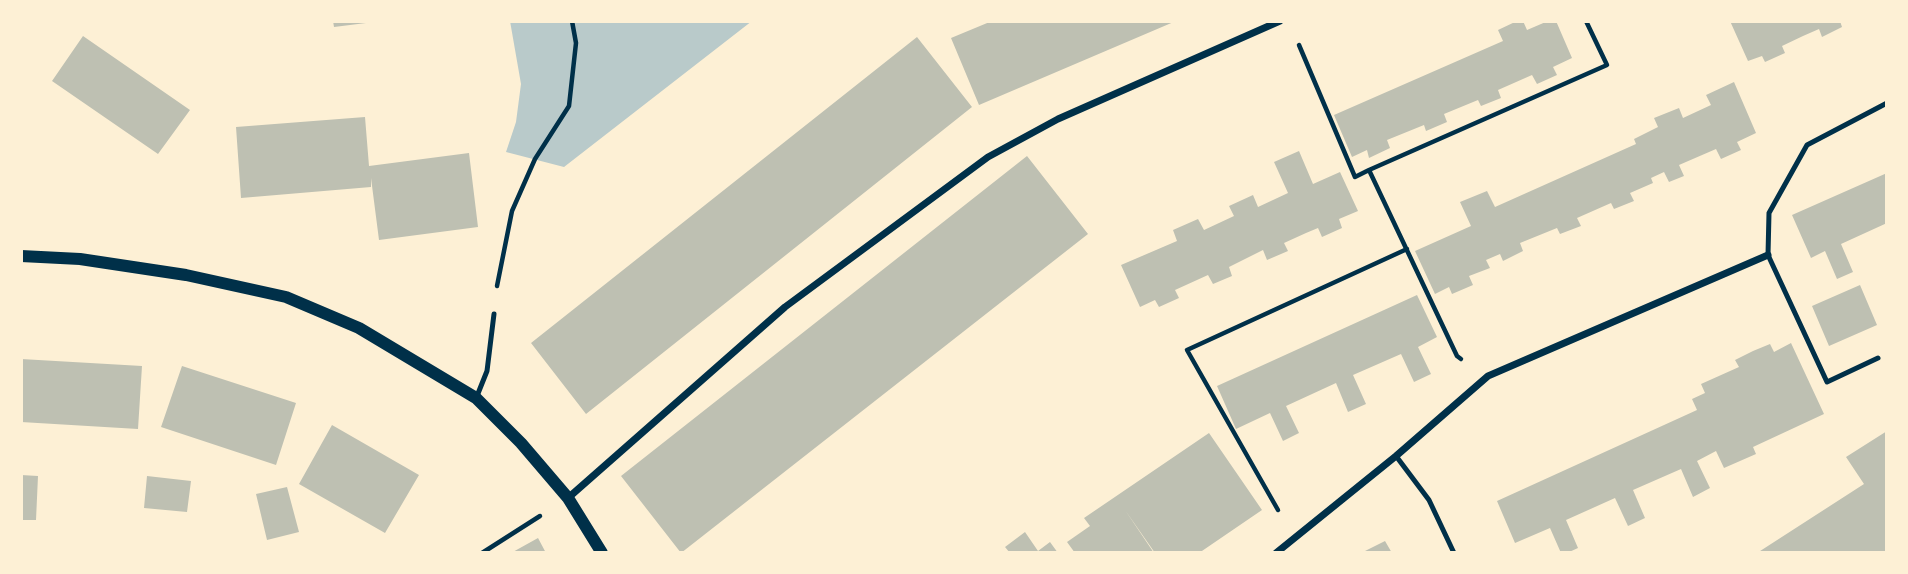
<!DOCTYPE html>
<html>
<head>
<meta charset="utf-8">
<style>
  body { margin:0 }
  #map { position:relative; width:1908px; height:574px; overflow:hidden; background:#fdf0d5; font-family:"Roboto Condensed",sans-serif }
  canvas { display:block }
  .frame { position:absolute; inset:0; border:23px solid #fdf0d5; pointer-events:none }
</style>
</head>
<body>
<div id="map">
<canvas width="1908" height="574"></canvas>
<div class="frame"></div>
</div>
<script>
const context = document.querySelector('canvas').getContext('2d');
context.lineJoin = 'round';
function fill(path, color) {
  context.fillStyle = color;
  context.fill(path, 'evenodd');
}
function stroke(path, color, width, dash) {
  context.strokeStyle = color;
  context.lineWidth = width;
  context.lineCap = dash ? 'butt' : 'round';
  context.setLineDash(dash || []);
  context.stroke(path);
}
fill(new Path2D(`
  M 510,21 L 752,21 L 564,167 L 506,152 L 516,122 L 521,84 Z`), '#b9caca');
fill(new Path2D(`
  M 333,21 L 366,21 L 366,23 L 334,27 Z
  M 992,21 L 1176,21 L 979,105 L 951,38 Z
  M 1517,21 L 1523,21 L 1527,30 L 1548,21 L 1556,21 L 1572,58 L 1553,67 L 1557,75 L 1537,84 L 1532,75 L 1498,90 L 1501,98 L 1481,106 L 1478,100 L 1444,114 L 1447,122 L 1426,131 L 1424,125 L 1387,140 L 1390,148 L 1369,158 L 1367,150 L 1352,157 L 1334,115 L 1503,41 L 1498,30 Z
  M 1730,21 L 1840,21 L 1842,27 L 1822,37 L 1819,29 L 1803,36 L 1782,46 L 1785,53 L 1765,62 L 1762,56 L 1748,61 Z
  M 83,36 L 190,110 L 158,154 L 52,81 Z
  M 917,37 L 972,107 L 586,414 L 531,343 Z
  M 1734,82 L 1756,133 L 1737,142 L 1741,150 L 1721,159 L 1716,149 L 1679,165 L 1684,176 L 1669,182 L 1664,172 L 1651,178 L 1653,183 L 1630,193 L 1634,201 L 1614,209 L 1611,203 L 1577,218 L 1581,226 L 1560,234 L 1557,228 L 1520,243 L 1523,251 L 1503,261 L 1500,254 L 1486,260 L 1490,268 L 1469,276 L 1473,285 L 1452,294 L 1449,287 L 1435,294 L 1415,251 L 1471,226 L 1460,202 L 1487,191 L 1495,207 L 1636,144 L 1634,139 L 1658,127 L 1654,118 L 1679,108 L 1683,118 L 1711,105 L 1706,95 Z
  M 365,117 L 369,166 L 469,153 L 478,227 L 379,240 L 371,178 L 371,187 L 241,198 L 236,127 Z
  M 1299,151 L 1313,184 L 1340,172 L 1358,211 L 1339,219 L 1342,228 L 1322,237 L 1318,228 L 1306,233 L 1284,243 L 1288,251 L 1267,260 L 1263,250 L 1229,267 L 1232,276 L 1213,284 L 1208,275 L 1175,290 L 1179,298 L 1159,307 L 1155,300 L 1140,307 L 1121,265 L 1177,241 L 1173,230 L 1198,219 L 1204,230 L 1234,216 L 1229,206 L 1253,195 L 1258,207 L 1288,193 L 1274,162 Z
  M 1027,156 L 1088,234 L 681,553 L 621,476 Z
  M 1887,173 L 1887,223 L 1841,244 L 1853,272 L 1837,279 L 1825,251 L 1811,258 L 1792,215 Z
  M 1860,285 L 1877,325 L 1829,346 L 1812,306 Z
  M 1417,295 L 1437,337 L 1418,347 L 1431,374 L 1414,382 L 1401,354 L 1353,375 L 1366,404 L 1348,412 L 1336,383 L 1286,406 L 1299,433 L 1283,441 L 1270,413 L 1236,429 L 1217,386 Z
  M 1791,343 L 1824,414 L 1753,447 L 1756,454 L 1724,468 L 1716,451 L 1697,461 L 1710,488 L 1693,497 L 1681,469 L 1633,490 L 1645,518 L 1628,526 L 1615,498 L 1566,520 L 1578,548 L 1567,553 L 1561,553 L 1550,528 L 1515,543 L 1497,501 L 1697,410 L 1692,399 L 1705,393 L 1701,384 L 1739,367 L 1735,360 L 1753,351 L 1770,344 L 1774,352 Z
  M 21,359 L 142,366 L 138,429 L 21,422 Z
  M 182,366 L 296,403 L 276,465 L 161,427 Z
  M 332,425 L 419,475 L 385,533 L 299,484 Z
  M 1887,431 L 1887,553 L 1757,553 L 1864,484 L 1846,457 Z
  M 1209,433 L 1262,510 L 1199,553 L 1155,553 L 1125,510 L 1154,553 L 1075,553 L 1067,542 L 1090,526 L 1084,518 Z
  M 21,475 L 38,476 L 36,520 L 21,520 Z
  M 147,476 L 191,481 L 187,512 L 144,508 Z
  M 287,487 L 299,532 L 267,540 L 256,494 Z
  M 1025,532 L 1038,551 L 1050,542 L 1058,553 L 1010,553 L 1005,547 Z
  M 538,538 L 546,553 L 511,553 Z
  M 1385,541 L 1392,553 L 1361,553 Z`), '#bec0b2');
stroke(new Path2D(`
  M 1299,45 L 1355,177 L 1369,170 L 1457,356 L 1461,359
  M 1369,170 L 1607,65 L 1586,21
  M 497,286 L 512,211 L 535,159 L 569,106 L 576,43 L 572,21
  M 1278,510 L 1187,350 L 1407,249
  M 482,553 L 540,516`), '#003049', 4.5);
stroke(new Path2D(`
  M 1878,358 L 1827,382 L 1768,255 L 1769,213 L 1807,145 L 1887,103
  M 477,396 L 487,371 L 494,314
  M 1396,456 L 1429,500 L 1454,553`), '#003049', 5);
stroke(new Path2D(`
  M 568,498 L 785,307 L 988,157 L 1058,119 L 1280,21
  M 1276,553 L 1396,456 L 1488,376 L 1768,255`), '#003049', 7);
stroke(new Path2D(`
  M 21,256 L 80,259 L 186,275 L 286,297 L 359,328 L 476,398 L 521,443 L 568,498 L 602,553`), '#003049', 12);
</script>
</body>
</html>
